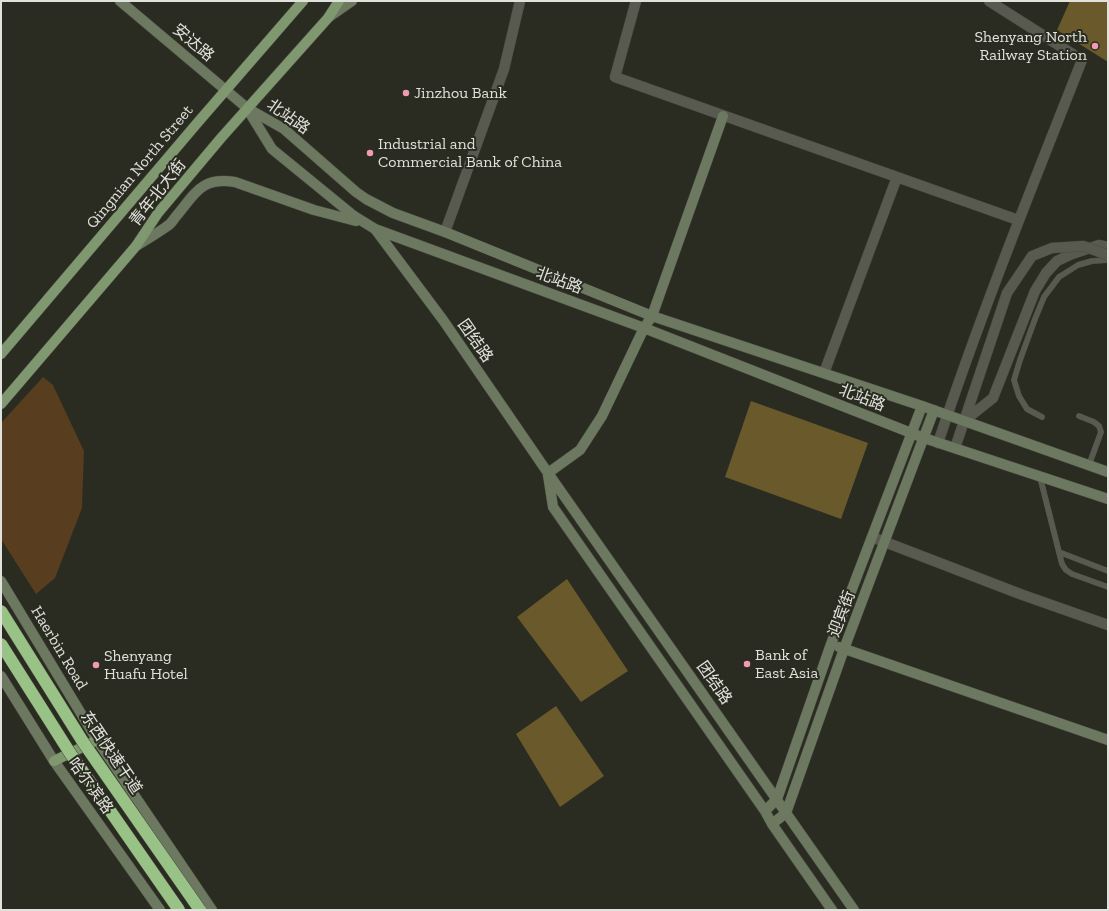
<!DOCTYPE html>
<html>
<head>
<meta charset="utf-8">
<style>
  body { margin:0 }
  #map { position:relative; width:1109px; height:911px; overflow:hidden; background:#2a2b21; font-family:"Zilla Slab",serif }
  canvas { display:block }
  .frame { position:absolute; inset:0; border:2px solid #e1e2db; pointer-events:none }
</style>
</head>
<body>
<div id="map">
<canvas width="1109" height="911"></canvas>
<div class="frame"></div>
</div>
<script>
const context = document.querySelector('canvas').getContext('2d');
context.lineJoin = 'round';
function fill(path, color) {
  context.fillStyle = color;
  context.fill(path, 'evenodd');
}
function stroke(path, color, width, dash) {
  context.strokeStyle = color;
  context.lineWidth = width;
  context.lineCap = dash ? 'butt' : 'round';
  context.setLineDash(dash || []);
  context.stroke(path);
}
function write(font, color, halo, rows, align = 'center') {
  context.font = font + ' "Zilla Slab","Noto Sans SC",serif';
  context.lineWidth = 4;
  context.setLineDash([]);
  context.textBaseline = 'middle';
  context.strokeStyle = halo;
  context.fillStyle = color;
  for (const [text, x, y, turn = 0] of rows) {
    context.save();
    context.translate(x, y);
    context.rotate((+turn || 0) * Math.PI / 180);
    context.textAlign = isNaN(turn) ? turn : align;
    if (halo) context.strokeText(text, 0, 0);
    context.fillText(text, 0, 0);
    context.restore();
  }
}
fill(new Path2D(`
  M 43,377 L 53,385 L 84,451 L 82,508 L 55,578 L 36,594 L 1,539 L 1,423 Z`), '#583d1f');
fill(new Path2D(`
  M 1070,1 L 1108,1 L 1108,62 L 1057,30 Z
  M 751,401 L 868,443 L 841,519 L 725,477 Z
  M 567,579 L 628,671 L 581,702 L 517,617 Z
  M 556,706 L 604,776 L 560,807 L 516,734 Z`), '#69592b');
const lane = new Path2D(`
  M 1079,416 L 1094,422 L 1099,426 L 1101,432 L 1089,465
  M 1042,417 L 1027,409 L 1019,396 L 1014,380 L 1020,360 L 1035,319 L 1044,297 L 1059,277 L 1078,265 L 1092,261 L 1108,260
  M 1040,477 L 1062,564 L 1066,570 L 1072,574 L 1108,587
  M 1059,552 L 1108,571`);
const street = new Path2D(`
  M 636,1 L 615,77 L 1018,220
  M 445,232 L 504,69 L 520,1
  M 824,373 L 897,177
  M 964,421 L 993,398 L 1035,291 L 1046,273 L 1057,261 L 1072,254 L 1099,245 L 1108,247
  M 938,443 C 981,313 1032,187 1082,60 L 989,1
  M 955,448 L 1007,293
  M 872,537 L 1020,594 L 1108,625`);
const secondary = new Path2D(`
  M 120,1 L 247,108 L 284,129 L 356,192 L 366,199 L 393,213 L 445,232 L 652,316 L 922,406 L 1108,472
  M 329,17 L 352,1
  M 248,110 L 272,149 L 354,216 L 375,229 L 644,328 L 924,438 L 1108,499
  M 375,229 L 443,320 L 548,473 L 854,910
  M 136,246 C 146,240 161,231 170,224 C 173,221 175,217 178,214 C 196,192 202,177 235,182 L 314,210 L 356,221
  M 548,473 L 580,450 L 602,416 L 644,328 L 652,316 L 723,116
  M 548,475 L 553,507 L 765,811 L 772,824 L 832,910
  M 1,581 L 97,740 L 212,910
  M 839,647 L 1108,740
  M 1,676 L 54,761 L 160,910
  M 765,811 L 777,799 L 831,644 L 922,406
  M 772,824 L 786,813 L 844,649 L 934,410`);
const primary = new Path2D(`
  M 1,354 L 199,121 L 303,1
  M 1,404 L 136,246 L 158,213 L 221,138 L 328,18 L 339,1
  M 54,761 L 97,740`);
stroke(lane, '#494a41', 6);
stroke(street, '#494a41', 11);
stroke(secondary, '#494a41', 11);
stroke(primary, '#494a41', 11);
stroke(lane, '#585a4f', 5.5);
stroke(street, '#585a4f', 10);
stroke(secondary, '#6c7960', 10);
stroke(primary, '#7f9870', 10);
const streetBridge = new Path2D(`
  M 1007,293 L 1032,256 L 1052,248 L 1083,246 L 1108,255`);
const highwayBridge = new Path2D(`
  M 1,611 L 83,742 L 200,910
  M 1,644 L 70,753 L 179,910`);
stroke(streetBridge, '#494a41', 11, []);
stroke(highwayBridge, '#494a41', 13, []);
stroke(streetBridge, '#585a4f', 10);
stroke(highwayBridge, '#99c286', 12);
for (const [x, y, r, color] of [
  [1095,46,4,"#f19ab4"],
  [406,93,4,"#f19ab4"],
  [370,153,4,"#f19ab4"],
  [747,664,4,"#f19ab4"],
  [96,665,4,"#f19ab4"]
]) {
  const dot = new Path2D();
  dot.arc(x, y, r, 0, 2 * Math.PI);
  context.fillStyle = color;
  context.fill(dot);
  stroke(dot, '#2a2b21', 1.5);
}
write('16px', '#e1e2db', '#2a2b21', [
  ["Shenyang North",1087,37,"right"],
  ["Railway Station",1087,55,"right"],
  ["Jinzhou Bank",414,93],
  ["Industrial and",378,144],
  ["Commercial Bank of China",378,162],
  ["Bank of",755,655],
  ["East Asia",755,673],
  ["Shenyang",104,656],
  ["Huafu Hotel",104,674]
], 'left');
write('16px', '#e1e2db', '#2a2b21', [
  ["安达路",193,43,40],
  ["北站路",288,117,35],
  ["Qingnian North Street",140,167,-50],
  ["青年北大街",158,193,-52],
  ["北站路",559,281,20],
  ["团结路",475,341,55],
  ["北站路",862,398,21],
  ["迎宾街",842,614,-69],
  ["Haerbin Road",59,648,59],
  ["团结路",714,683,55],
  ["东西快速干道",111,753,56],
  ["哈尔滨路",90,786,54]
]);
</script>
</body>
</html>
